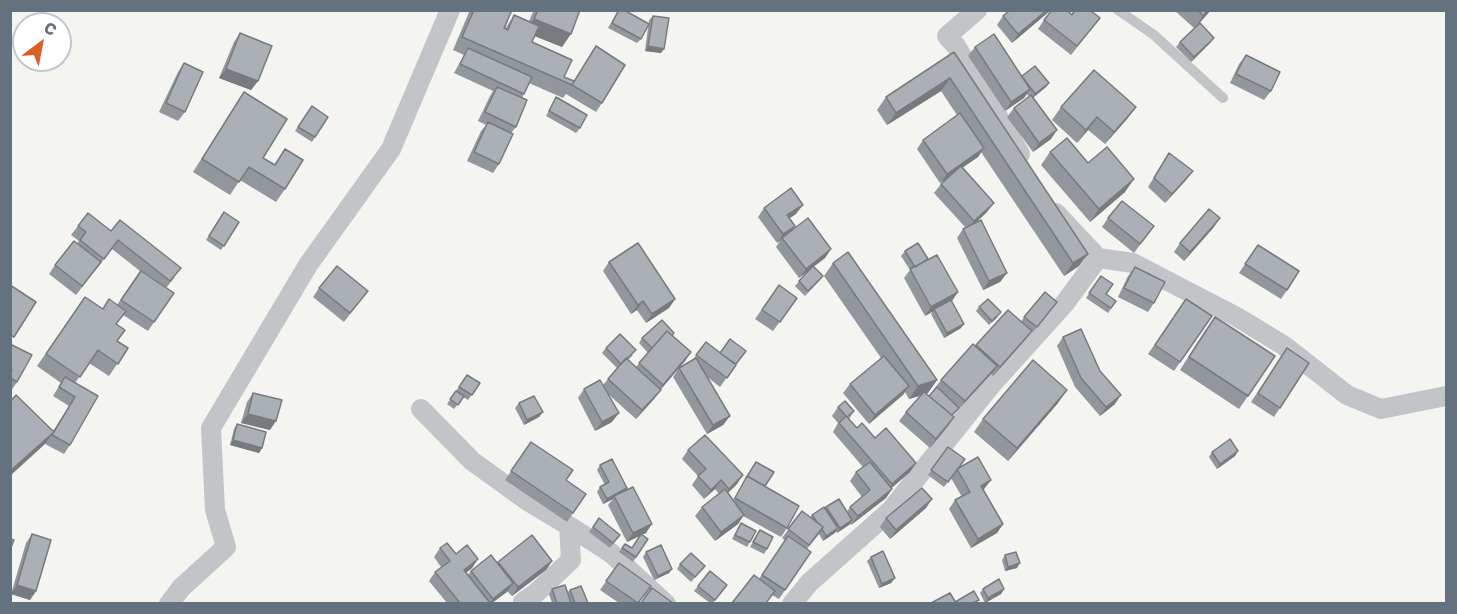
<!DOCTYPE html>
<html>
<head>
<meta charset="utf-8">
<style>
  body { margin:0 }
  #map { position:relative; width:1457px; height:614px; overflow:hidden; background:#f4f4f0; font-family:"Golos Text",sans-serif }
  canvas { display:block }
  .frame { position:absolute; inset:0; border:12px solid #647280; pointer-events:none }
  .north { position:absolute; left:12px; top:12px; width:60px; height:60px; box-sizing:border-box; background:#fff; border:2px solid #c1c7cc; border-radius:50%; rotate:32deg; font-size:16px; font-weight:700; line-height:24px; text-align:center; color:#647280 }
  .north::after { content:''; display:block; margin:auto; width:21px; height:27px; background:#dd5f27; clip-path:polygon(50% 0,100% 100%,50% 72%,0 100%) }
</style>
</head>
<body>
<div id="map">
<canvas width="1457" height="614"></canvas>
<div class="frame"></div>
<div class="north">С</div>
</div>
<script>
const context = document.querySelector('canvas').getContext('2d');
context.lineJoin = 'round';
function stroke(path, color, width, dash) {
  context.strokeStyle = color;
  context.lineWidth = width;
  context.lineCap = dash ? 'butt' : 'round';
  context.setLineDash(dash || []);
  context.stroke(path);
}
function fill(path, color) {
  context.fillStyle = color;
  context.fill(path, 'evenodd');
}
stroke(new Path2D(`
  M 1118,10 L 1154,35 L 1223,98`), '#c2c5c8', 10);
stroke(new Path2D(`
  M 977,10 L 947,36 L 956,46 L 1020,154
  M 1056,213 L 1098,258 L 1133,263 L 1237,317 L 1283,345 L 1347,395 L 1381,409 L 1446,396
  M 421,409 L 472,461 L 526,500 L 569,526
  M 523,602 L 536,593 L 571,560 L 569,526 L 611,553 L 666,604
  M 169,604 L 181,588 L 226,547 L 215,510 L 211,428 L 308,265 L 391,149 L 450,10
  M 792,604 L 809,583 L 891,510 L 992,384 L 1065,303 L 1098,258`), '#c2c5c8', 20);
fill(new Path2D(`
  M 470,10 L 512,10 L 505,29 L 514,15 L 529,21 L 534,10 L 580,10 L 562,47 L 534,36 L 532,42 L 564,77 L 574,81 L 596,46 L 602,103 L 596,112 L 566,94 L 563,98 L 529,83 L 522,98 L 516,127 L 511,133 L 499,164 L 493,173 L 467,161 L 481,131 L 486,125 L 478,121 L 490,96 L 493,91 L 454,73 L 464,55 L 453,50 Z
  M 618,10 L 641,39 L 637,43 L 608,28 Z
  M 1010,10 L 1051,10 L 1012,43 L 997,25 L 1003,16 Z
  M 1174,10 L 1211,10 L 1196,27 L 1211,42 L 1191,62 L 1176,47 L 1180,42 L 1194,28 Z
  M 1072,15 L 1093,27 L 1071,55 L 1038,29 L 1044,20 Z
  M 653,16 L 661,53 L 645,51 L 649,20 Z
  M 240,33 L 258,81 L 251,90 L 219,78 L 234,42 Z
  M 975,47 L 1022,76 L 1049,83 L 1046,87 L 1033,98 L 1051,139 L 1033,152 L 1007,117 L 1014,108 L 1029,97 L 1027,94 L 1024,98 L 1005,111 L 968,56 Z
  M 954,52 L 1079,266 L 1064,276 L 981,152 L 978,157 L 962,168 L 987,212 L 975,223 L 1007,273 L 1000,282 L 983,290 L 957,238 L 963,229 L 966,228 L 934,193 L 941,184 L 948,177 L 940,183 L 917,149 L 923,140 L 957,115 L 941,91 L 887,125 L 877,110 L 886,97 Z
  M 1246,55 L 1271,91 L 1264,100 L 1230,83 L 1239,64 Z
  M 184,63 L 185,112 L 178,121 L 159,112 L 178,72 Z
  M 244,92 L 263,158 L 274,165 L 285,149 L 285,189 L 276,202 L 240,180 L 230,195 L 193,172 Z
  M 556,97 L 580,128 L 576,133 L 546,116 Z
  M 312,106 L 328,117 L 312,142 L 295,131 Z
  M 1061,107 L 1136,107 L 1127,119 L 1105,144 L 1088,130 L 1077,143 L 1052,120 Z
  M 1050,152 L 1088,163 L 1125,192 L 1090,222 L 1041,165 Z
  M 1169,153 L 1186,180 L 1165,203 L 1148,187 Z
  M 764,208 L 796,214 L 789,218 L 795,226 L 792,231 L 831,249 L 825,258 L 813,267 L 820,280 L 805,296 L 795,286 L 810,269 L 799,278 L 776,247 L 780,241 L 777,243 L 758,217 Z
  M 224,212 L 239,222 L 221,250 L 206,240 Z
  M 1108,218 L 1154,226 L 1134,253 L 1102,227 Z
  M 78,226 L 111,231 L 175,277 L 166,288 L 174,293 L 148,331 L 123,315 L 116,324 L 117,341 L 128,348 L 109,376 L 89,363 L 75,383 L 98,396 L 70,445 L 64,454 L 45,444 L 69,406 L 53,396 L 61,383 L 37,366 L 85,297 L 103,309 L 117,305 L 140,271 L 112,249 L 76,295 L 49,274 L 55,265 L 79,241 L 71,235 Z
  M 1214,227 L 1184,261 L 1174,252 L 1180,243 Z
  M 1258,245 L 1287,290 L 1281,299 L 1239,273 Z
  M 905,251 L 951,301 L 961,328 L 944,338 L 931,314 L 933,311 L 925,316 L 904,278 L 910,270 L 901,256 Z
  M 609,262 L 675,299 L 669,308 L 646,323 L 637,310 L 631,314 L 603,271 Z
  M 833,263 L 937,380 L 928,393 L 926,394 L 929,396 L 941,380 L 975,346 L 1008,310 L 1021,322 L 1024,317 L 1057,302 L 1033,332 L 1025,325 L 1025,340 L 993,376 L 991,374 L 952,416 L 948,426 L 930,448 L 899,421 L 906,412 L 920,396 L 909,399 L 905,392 L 869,424 L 843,393 L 850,384 L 881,358 L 824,276 Z
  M 1135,267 L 1154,303 L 1148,312 L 1118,297 L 1128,276 Z
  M 1101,276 L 1106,294 L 1116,301 L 1108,313 L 1086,298 Z
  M 779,285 L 797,298 L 773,331 L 755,319 Z
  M 319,288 L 368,291 L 344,322 L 313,297 Z
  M 1186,299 L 1212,316 L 1174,371 L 1148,354 Z
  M 979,307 L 998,317 L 989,325 L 976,311 Z
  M 1206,329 L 1248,396 L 1239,409 L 1180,370 Z
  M 674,333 L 673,336 L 691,352 L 685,361 L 660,390 L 654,399 L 636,419 L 608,394 L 612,422 L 595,431 L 578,398 L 584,389 L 603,385 L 617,368 L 602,353 L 606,348 L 633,355 L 628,360 L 636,367 L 648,353 L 639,343 L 642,338 Z
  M 1063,337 L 1115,404 L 1100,416 L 1075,387 L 1057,346 Z
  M 706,342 L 736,364 L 720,387 L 706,376 L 730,416 L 723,425 L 707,434 L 673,377 L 679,368 L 692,361 Z
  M 10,344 L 17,382 L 11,391 L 10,390 Z
  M 1287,348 L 1309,363 L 1274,417 L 1251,402 Z
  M 467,375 L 480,383 L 468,400 L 463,397 L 454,409 L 447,404 Z
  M 253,393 L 270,430 L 241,423 L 247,402 Z
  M 519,403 L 543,412 L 539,417 L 524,425 L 515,408 Z
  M 1058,403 L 1008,461 L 974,432 L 983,419 Z
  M 838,407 L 854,411 L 849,419 L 857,428 L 916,463 L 910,472 L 891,488 L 892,489 L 886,498 L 851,525 L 850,524 L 837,533 L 836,531 L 823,541 L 819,534 L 807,549 L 811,552 L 779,599 L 772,595 L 759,579 L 785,540 L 782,538 L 802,511 L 811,517 L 812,515 L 825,508 L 826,507 L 847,512 L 850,507 L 862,497 L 850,481 L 856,472 L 863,467 L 833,432 L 838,423 L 832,416 Z
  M 237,424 L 262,448 L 259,453 L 230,445 L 234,429 Z
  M 531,442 L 566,480 L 586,494 L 567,522 L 505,480 Z
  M 948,447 L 958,468 L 991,480 L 983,490 L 1003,524 L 997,533 L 971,548 L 949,509 L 955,500 L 962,497 L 951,478 L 944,487 L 928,475 Z
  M 688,450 L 737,484 L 727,493 L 733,500 L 756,462 L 765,486 L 787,528 L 781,537 L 743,516 L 738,524 L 715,541 L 695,516 L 702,507 L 719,494 L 715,489 L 704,499 L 692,485 L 698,476 L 682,459 Z
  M 1238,451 L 1235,456 L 1217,469 L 1209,457 L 1212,452 Z
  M 600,465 L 625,491 L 646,533 L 642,534 L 648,539 L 633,562 L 619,552 L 625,544 L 632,548 L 641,535 L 627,542 L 608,505 L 613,499 L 603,504 L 597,492 L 600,487 L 605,485 L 597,470 Z
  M 926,508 L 890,539 L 880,527 L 886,518 Z
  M 599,518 L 620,535 L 610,548 L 589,532 Z
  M 741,523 L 750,542 L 747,547 L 732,539 Z
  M 760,530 L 767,549 L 764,554 L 750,547 Z
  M 32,534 L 36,591 L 30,600 L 11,594 L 26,543 Z
  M 440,548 L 456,554 L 478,559 L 472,568 L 466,573 L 468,575 L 471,571 L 497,563 L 498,562 L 552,561 L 546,570 L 512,596 L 507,591 L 492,603 L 447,603 L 429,581 L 435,572 L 441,567 L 434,557 Z
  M 646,552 L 672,569 L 669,573 L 654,580 L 643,557 Z
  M 1005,555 L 1017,568 L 1005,571 L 1002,560 Z
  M 871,557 L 895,578 L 891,583 L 879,588 L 867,561 Z
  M 619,563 L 638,603 L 619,603 L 600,590 Z
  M 680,564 L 705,566 L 691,582 L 677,569 Z
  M 727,585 L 713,603 L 710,603 L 694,591 L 698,586 Z
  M 552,589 L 567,593 L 570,590 L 588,603 L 552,603 L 549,594 Z
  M 983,589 L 1004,589 L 1001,594 L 985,603 L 980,593 Z`), '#92979d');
fill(new Path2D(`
  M 1047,10 L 1051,10 L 1012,43 L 1018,34 Z
  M 1208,10 L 1211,10 L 1194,29 L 1203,16 Z
  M 534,19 L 571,34 L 562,47 L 525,32 Z
  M 1214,38 L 1211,42 L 1191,62 L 1194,57 Z
  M 648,46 L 664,49 L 661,53 L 645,51 Z
  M 226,69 L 258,81 L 251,90 L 219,78 Z
  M 950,78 L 941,91 L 887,125 L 896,113 Z
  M 1049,83 L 1046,87 L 1031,99 L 1035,94 Z
  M 1030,89 L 1024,98 L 1005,111 L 1011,102 Z
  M 1136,107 L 1127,119 L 1105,144 L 1114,132 Z
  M 1097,117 L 1088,130 L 1077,143 L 1086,130 Z
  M 1057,130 L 1051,139 L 1033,152 L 1039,143 Z
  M 984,148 L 978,157 L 940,183 L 947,174 Z
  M 1193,171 L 1186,180 L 1165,203 L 1172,194 Z
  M 1134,179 L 1125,192 L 1090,222 L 1099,209 Z
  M 994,203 L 987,212 L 968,230 L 974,221 Z
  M 803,205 L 796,214 L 781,224 L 787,215 Z
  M 1220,218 L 1214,227 L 1184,261 L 1190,252 Z
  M 795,226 L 789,235 L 782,238 L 777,243 L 783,234 Z
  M 831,249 L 825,258 L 799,278 L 806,269 Z
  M 1088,254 L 1079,266 L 1064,276 L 1073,263 Z
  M 1007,273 L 1000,282 L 983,290 L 989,281 Z
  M 958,292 L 952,301 L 925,316 L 931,307 Z
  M 675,299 L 669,308 L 646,323 L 652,314 Z
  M 643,301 L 637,310 L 631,314 L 638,305 Z
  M 964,324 L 961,328 L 944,338 L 947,333 Z
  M 1032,331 L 1025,340 L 993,376 L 1000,367 Z
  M 691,352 L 685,361 L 657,394 L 663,385 Z
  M 997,366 L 990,375 L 958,410 L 965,401 Z
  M 937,380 L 928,393 L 909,399 L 918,386 Z
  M 909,386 L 903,395 L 869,424 L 875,415 Z
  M 661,390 L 654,399 L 636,419 L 642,410 Z
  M 1067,390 L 1058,403 L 1008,461 L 1017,448 Z
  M 1121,395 L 1115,404 L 1100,416 L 1106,407 Z
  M 543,412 L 539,417 L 524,425 L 527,420 Z
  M 619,413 L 612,422 L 595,431 L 602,422 Z
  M 248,414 L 276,421 L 270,430 L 241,423 Z
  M 730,416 L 723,425 L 707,434 L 713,425 Z
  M 954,417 L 948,426 L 930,448 L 936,439 Z
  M 54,432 L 45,444 L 10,476 L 10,471 Z
  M 233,440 L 262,448 L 259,453 L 230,445 Z
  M 1238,451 L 1235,456 L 1217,469 L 1220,464 Z
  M 916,463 L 910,472 L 886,493 L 892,484 Z
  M 743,475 L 737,484 L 723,498 L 729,489 Z
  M 721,480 L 715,489 L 704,499 L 711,490 Z
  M 991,480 L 984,489 L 974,495 L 981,486 Z
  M 627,488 L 624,492 L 614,496 L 613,499 L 603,504 L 607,499 Z
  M 892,489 L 886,498 L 851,525 L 858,516 Z
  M 932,499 L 926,508 L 890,539 L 896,530 Z
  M 744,515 L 738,524 L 715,541 L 721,532 Z
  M 852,520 L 849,525 L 837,533 L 840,528 Z
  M 652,524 L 646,533 L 627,542 L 633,533 Z
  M 1003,524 L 997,533 L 971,548 L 978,539 Z
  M 838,528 L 835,533 L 823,541 L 826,536 Z
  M 478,559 L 472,568 L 458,579 L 464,570 Z
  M 552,561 L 546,570 L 512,596 L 518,587 Z
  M 1020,563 L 1017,568 L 1005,571 L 1008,567 Z
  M 672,569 L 669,573 L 654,580 L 658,576 Z
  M 895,578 L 891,583 L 879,588 L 882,584 Z
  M 513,583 L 507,592 L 492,603 L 490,603 L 493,599 Z
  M 17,585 L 36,591 L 30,600 L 11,594 Z
  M 1004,589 L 1001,594 L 985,603 L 988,598 Z`), '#777b7f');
const building = new Path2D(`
  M 474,10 L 512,10 L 504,28 L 508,30 L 514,15 L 539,26 L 532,42 L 572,60 L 564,77 L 574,81 L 572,85 L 462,37 Z
  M 538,10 L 580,10 L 571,34 L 534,19 Z
  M 619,10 L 624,10 L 649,24 L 641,39 L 612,23 Z
  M 1010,10 L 1047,10 L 1018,34 L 1003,16 Z
  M 1052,10 L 1067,10 L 1072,15 L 1075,10 L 1090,10 L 1100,18 L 1077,46 L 1044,20 Z
  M 1198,10 L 1208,10 L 1203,16 Z
  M 653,16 L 669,18 L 664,49 L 648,46 Z
  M 1200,23 L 1214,38 L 1194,57 L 1180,42 Z
  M 240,33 L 272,46 L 258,81 L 226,69 Z
  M 994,34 L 1030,89 L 1011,102 L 975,47 Z
  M 596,46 L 625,65 L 602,103 L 572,85 Z
  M 468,48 L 532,77 L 524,94 L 460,64 Z
  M 954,52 L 1088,254 L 1073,263 L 950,78 L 896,113 L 886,97 Z
  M 1246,55 L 1280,72 L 1271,91 L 1236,74 Z
  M 184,63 L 203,72 L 185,112 L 166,103 Z
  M 1035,66 L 1049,83 L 1035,94 L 1022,76 Z
  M 1094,70 L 1136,107 L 1114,132 L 1097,117 L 1086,130 L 1061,107 Z
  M 497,87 L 527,100 L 516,127 L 485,112 Z
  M 244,92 L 287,119 L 263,158 L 275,165 L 285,149 L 303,160 L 285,189 L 249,167 L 239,182 L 202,159 Z
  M 1031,95 L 1057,130 L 1039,143 L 1014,108 Z
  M 556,97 L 587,115 L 580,128 L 549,111 Z
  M 312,106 L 328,117 L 315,137 L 298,127 Z
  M 960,113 L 984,148 L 947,174 L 923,140 Z
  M 488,122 L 513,134 L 499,164 L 474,152 Z
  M 1067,138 L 1088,163 L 1107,147 L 1134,179 L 1099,209 L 1050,152 Z
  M 1169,153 L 1193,171 L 1172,194 L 1154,178 Z
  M 961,166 L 994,203 L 974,221 L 941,184 Z
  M 791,188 L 803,205 L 787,215 L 795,226 L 783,234 L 764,208 Z
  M 1122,201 L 1154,226 L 1140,244 L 1108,218 Z
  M 1209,209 L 1220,218 L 1190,252 L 1180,243 Z
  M 224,212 L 239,222 L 224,246 L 209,236 Z
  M 88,213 L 111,231 L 120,220 L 181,268 L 170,281 L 118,240 L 104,259 L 80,240 L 86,232 L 78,226 Z
  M 808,218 L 831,249 L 806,269 L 782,238 Z
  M 981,220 L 1007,273 L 989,281 L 963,229 Z
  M 74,241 L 101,262 L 82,286 L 55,265 Z
  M 638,243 L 675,299 L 652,314 L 643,301 L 638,305 L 609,262 Z
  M 918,243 L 928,259 L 915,267 L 905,251 Z
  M 1258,245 L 1299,271 L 1287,290 L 1245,264 Z
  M 848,252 L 937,380 L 918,386 L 833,263 Z
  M 937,255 L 958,292 L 931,307 L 910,269 Z
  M 337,266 L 368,291 L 350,313 L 319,288 Z
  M 813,266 L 823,276 L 808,291 L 799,281 Z
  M 1135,267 L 1165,282 L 1154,303 L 1124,288 Z
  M 141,271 L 174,293 L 154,322 L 121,300 Z
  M 1101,276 L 1113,284 L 1106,294 L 1116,301 L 1111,308 L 1089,293 Z
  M 10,285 L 36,302 L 14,337 L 10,335 Z
  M 779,285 L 797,298 L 780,322 L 762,310 Z
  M 1045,292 L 1057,302 L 1037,327 L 1024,317 Z
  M 85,297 L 103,309 L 109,299 L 126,311 L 116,324 L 125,330 L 117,341 L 128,348 L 118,364 L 98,350 L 80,377 L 46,354 Z
  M 988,299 L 1001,312 L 992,321 L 979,307 Z
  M 1186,299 L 1212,316 L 1180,362 L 1155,345 Z
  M 951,300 L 964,324 L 947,333 L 934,309 Z
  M 1008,310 L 1032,331 L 1000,367 L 976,345 Z
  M 1215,317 L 1275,356 L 1248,396 L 1189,357 Z
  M 662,320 L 674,333 L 672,335 L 667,331 L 652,348 L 642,338 Z
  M 1081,329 L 1100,371 L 1121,395 L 1106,407 L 1081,378 L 1063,337 Z
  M 667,331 L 691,352 L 663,385 L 639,363 Z
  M 620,334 L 636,350 L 621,364 L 606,348 Z
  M 730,339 L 746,351 L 736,364 L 720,353 Z
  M 706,342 L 736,365 L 727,378 L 696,355 Z
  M 10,344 L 32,355 L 17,382 L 10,378 L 10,373 L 12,370 L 10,370 Z
  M 973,344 L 997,366 L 965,401 L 941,380 Z
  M 1287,348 L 1309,363 L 1280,408 L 1258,393 Z
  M 884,356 L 909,386 L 875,415 L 850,384 Z
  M 626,358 L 661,390 L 642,410 L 608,379 Z
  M 696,358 L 730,416 L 713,425 L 679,368 Z
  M 1033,360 L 1067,390 L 1017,448 L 983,419 Z
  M 467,375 L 480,383 L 472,395 L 459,387 Z
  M 65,377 L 98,396 L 70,445 L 52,435 L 75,397 L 59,387 Z
  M 600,380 L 619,413 L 602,422 L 584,389 Z
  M 937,387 L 959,408 L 952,415 L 929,396 Z
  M 456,391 L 464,396 L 458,405 L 450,399 Z
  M 924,392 L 954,417 L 936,439 L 906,412 Z
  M 253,393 L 282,400 L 276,421 L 248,414 Z
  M 16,395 L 54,432 L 10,471 L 10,402 Z
  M 534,396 L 543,412 L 527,420 L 519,403 Z
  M 845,401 L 854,411 L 847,417 L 857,428 L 862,423 L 875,438 L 886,428 L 916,463 L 892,484 L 839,423 L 846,416 L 838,407 Z
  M 237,424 L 266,432 L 262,448 L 233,440 Z
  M 705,435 L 743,475 L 729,489 L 721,480 L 711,490 L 698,476 L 706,469 L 688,450 Z
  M 1230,439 L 1238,451 L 1220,464 L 1212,452 Z
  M 531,442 L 573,470 L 566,480 L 586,494 L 573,513 L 511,471 Z
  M 948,447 L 965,459 L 948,482 L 931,470 Z
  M 978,457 L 991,480 L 981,486 L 1003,524 L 978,539 L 955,500 L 970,492 L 957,469 Z
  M 612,459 L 627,488 L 607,499 L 600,487 L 609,482 L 600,465 Z
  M 756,462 L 774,472 L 765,486 L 747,476 L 746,478 Z
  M 870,462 L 892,489 L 858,516 L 850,507 L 870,490 L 856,472 Z
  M 747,476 L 799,506 L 787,528 L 735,498 Z
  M 633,487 L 652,524 L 633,533 L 614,496 Z
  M 922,488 L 932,499 L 896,530 L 886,518 Z
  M 725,489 L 744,515 L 721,532 L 702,507 Z
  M 839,499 L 852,520 L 840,528 L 826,507 Z
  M 824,507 L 838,528 L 826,536 L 822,529 L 823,527 L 817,522 L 812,515 Z
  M 802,511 L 823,527 L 809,545 L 788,529 Z
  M 599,518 L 620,535 L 613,543 L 593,527 Z
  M 741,523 L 756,531 L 750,542 L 735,535 Z
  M 760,530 L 773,537 L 767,549 L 753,542 Z
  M 32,534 L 51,540 L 36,591 L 17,585 Z
  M 641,534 L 648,539 L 636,557 L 622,548 L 625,544 L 632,548 Z
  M 532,535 L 552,561 L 518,587 L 498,562 Z
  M 788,536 L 811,552 L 785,590 L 762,575 Z
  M 10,539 L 14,540 L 10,550 Z
  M 447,543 L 456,554 L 467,545 L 478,559 L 464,570 L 490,603 L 460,603 L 435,572 L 450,561 L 440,548 Z
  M 661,545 L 672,569 L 658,576 L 646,552 Z
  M 883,551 L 895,578 L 882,584 L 871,557 Z
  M 1016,552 L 1020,563 L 1008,567 L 1005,555 Z
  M 691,553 L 705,566 L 695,577 L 680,564 Z
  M 491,555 L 513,583 L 493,599 L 471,571 Z
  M 619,563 L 651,586 L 638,603 L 606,581 Z
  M 710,571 L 727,585 L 715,600 L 698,586 Z
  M 754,575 L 775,591 L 766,603 L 732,603 Z
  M 999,579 L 1004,589 L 988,598 L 983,589 Z
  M 565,585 L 571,603 L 557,603 L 552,589 Z
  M 581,586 L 588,603 L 575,603 L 570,590 Z
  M 652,588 L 673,603 L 641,603 Z
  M 974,591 L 979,600 L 973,603 L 956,603 L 955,602 Z
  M 950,593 L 956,603 L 931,603 Z`);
fill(building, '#aab0b6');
stroke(building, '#777b7f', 1.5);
</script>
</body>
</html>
